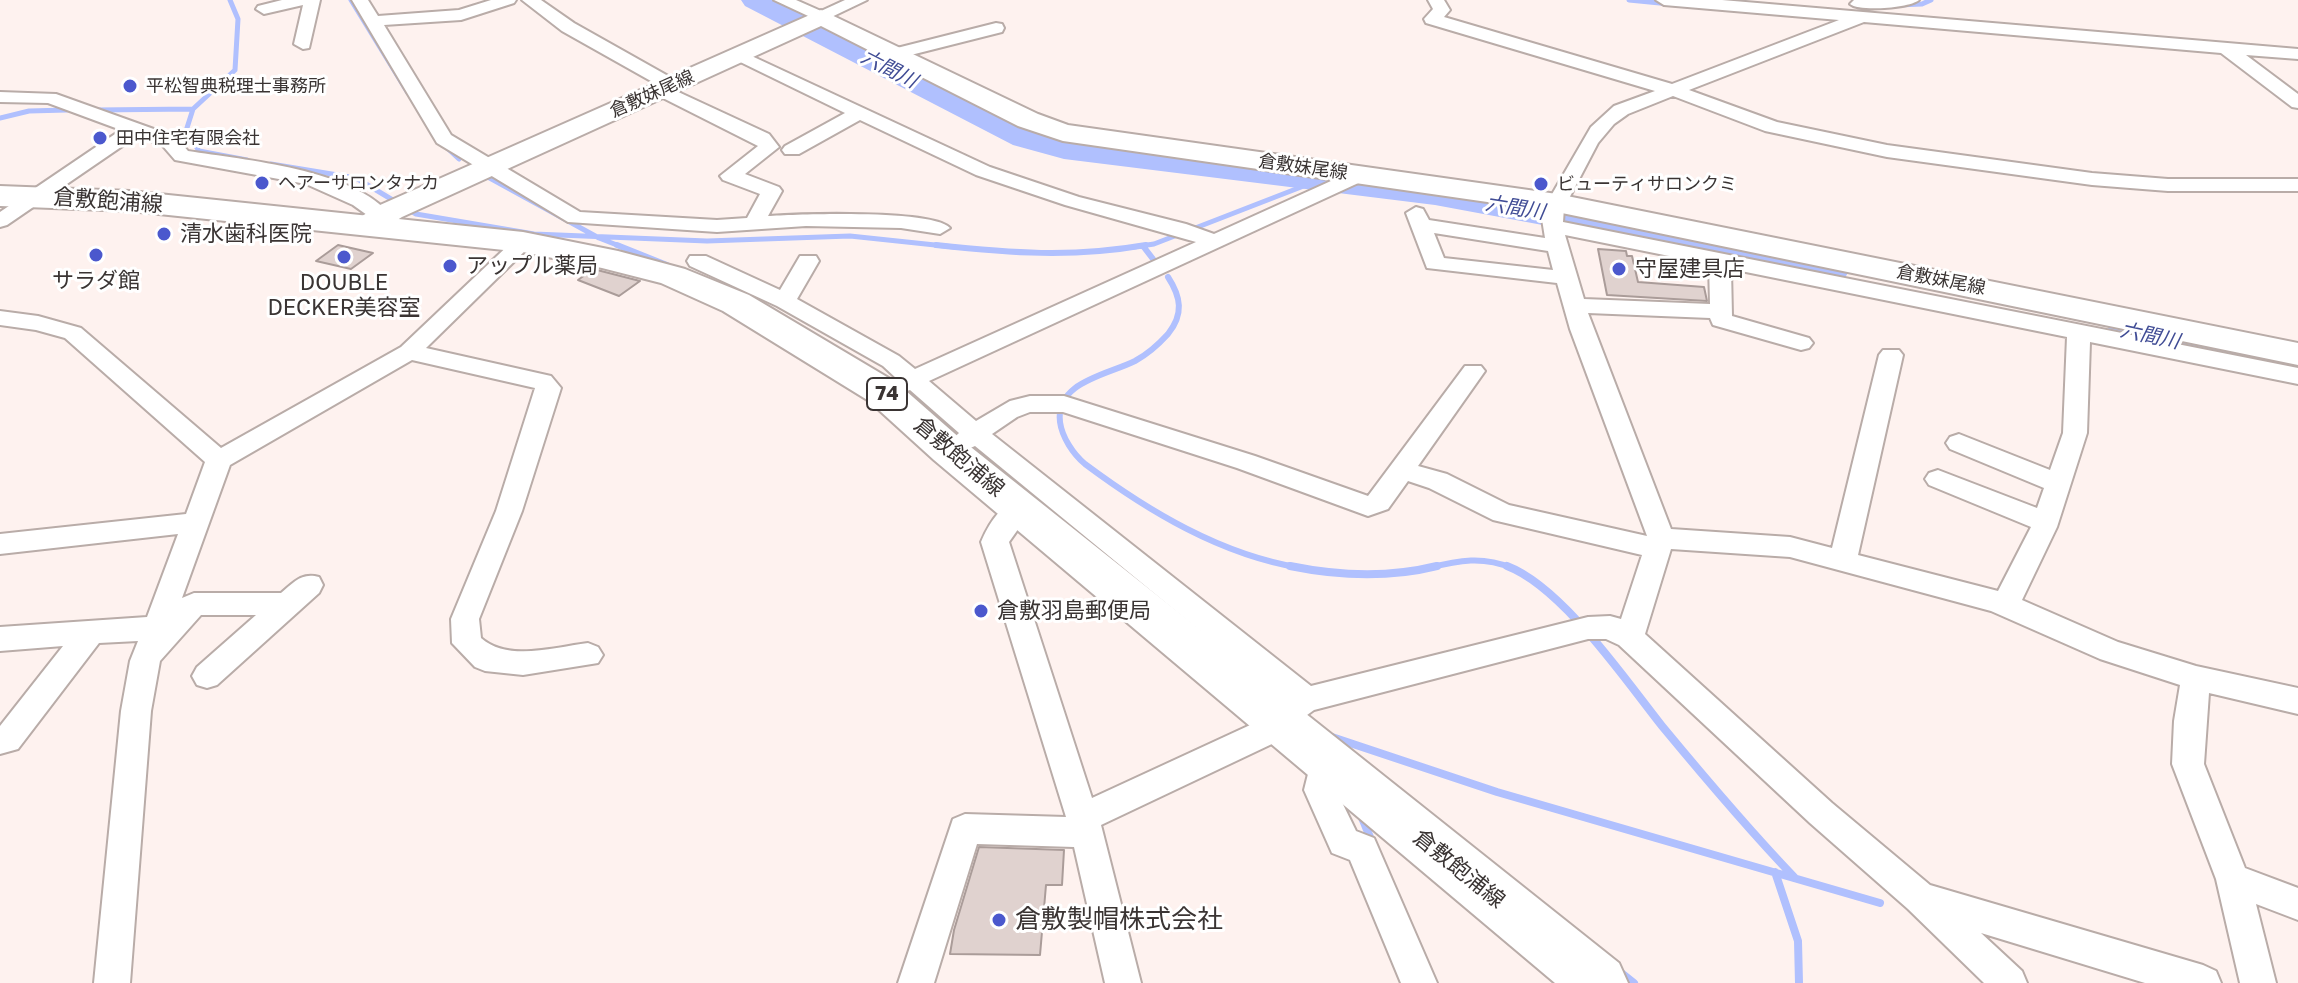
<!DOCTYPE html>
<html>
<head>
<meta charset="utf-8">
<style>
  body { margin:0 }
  canvas { display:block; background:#fef2ef }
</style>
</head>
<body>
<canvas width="2298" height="983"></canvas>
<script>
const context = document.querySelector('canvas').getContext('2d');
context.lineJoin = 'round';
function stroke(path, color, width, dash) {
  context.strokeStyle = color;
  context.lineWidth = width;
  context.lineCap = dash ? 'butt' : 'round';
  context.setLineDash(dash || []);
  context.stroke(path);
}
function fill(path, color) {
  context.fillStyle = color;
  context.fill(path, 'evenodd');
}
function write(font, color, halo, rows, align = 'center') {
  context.font = font + ' "Golos Text","Noto Sans JP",sans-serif';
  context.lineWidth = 6;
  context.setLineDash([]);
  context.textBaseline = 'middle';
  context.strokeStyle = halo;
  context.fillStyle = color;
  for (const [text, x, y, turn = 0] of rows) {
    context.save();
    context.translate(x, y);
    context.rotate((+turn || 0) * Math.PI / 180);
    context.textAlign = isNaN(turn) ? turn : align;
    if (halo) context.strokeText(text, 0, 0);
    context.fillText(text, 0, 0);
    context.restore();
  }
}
stroke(new Path2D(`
  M 230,0 L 238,19 L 235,70 L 193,109 L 186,131 L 199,151 L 247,160
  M 351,0 L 408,93
  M 1629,0 L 1670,4
  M 1898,5 L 1922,4 L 1931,0
  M 96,110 L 193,109
  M 0,118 L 29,111 L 67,110
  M 445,146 L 459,159
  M 271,164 L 356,178 L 416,214 L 534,234 L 707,241 L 850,236 L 954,247
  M 486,176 L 599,238 L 622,247
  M 1134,247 L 1154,244 L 1314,182`), '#b0c0fe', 5);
stroke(new Path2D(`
  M 617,245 L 667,265
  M 936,245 C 1011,253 1071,258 1146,245
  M 1143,246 L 1153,259
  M 1168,277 C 1181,297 1184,314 1168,334 C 1158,345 1148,354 1135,361 C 1107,375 1055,382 1060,422 C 1062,437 1073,454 1085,464 C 1148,511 1221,555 1301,568
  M 911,393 L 957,435 L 1061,516
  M 1429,568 C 1459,560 1483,556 1512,568`), '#b0c0fe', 6);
stroke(new Path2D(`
  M 1290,566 C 1339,576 1389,578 1437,566
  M 1507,566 C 1562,587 1624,678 1662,726 C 1705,778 1748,829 1795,878
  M 1332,737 L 1497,792 L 1880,903
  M 1360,813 L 1372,842
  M 1775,872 L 1798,941 L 1799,983
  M 1619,971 L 1634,983`), '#b0c0fe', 8);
fill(new Path2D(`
  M 741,0 L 776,0 L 1035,131 L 1066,139 L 1435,185 L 1833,257 L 1846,260 L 1851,268 L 1846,276 L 1833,279 L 1435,205 L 1064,159 L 1013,145 L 745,6 Z
  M 2127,317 L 2298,353 L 2298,379 L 2113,338 L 2108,329 L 2113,320 Z`), '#b0c0fe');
const building = new Path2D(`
  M 338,245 L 373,253 L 351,269 L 316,261 Z
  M 1598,249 L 1626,251 L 1627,256 L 1632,256 L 1638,282 L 1704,287 L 1707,301 L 1607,295 Z
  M 593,269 L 601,271 L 640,281 L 619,296 L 578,280 Z
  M 979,847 L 1064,850 L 1062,885 L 1046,885 L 1040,955 L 950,954 L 954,930 Z`);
fill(building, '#e0d2cf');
stroke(building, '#aa9c99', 2);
const street = new Path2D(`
  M 282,0 L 320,0 L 309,48 L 303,49 L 294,44 L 303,5 L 264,14 L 256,9 L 258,6 Z
  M 352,0 L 368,0 L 378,16 L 459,10 L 491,0 L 516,0 L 514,3 L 461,20 L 384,25 L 451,135 L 580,212 L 717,220 L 747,218 L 760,194 L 723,180 L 720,176 L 758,146 L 655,94 L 652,90 L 658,85 L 562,31 L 522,0 L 541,0 L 574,23 L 677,81 L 680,85 L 674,90 L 769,134 L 779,147 L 745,174 L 779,187 L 782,191 L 768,216 C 798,214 934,209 950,228 L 940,234 L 901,228 L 806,226 L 717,232 L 568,222 L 437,143 Z
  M 774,0 L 796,0 L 821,11 L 845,0 L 867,0 L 821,22 Z
  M 1428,0 L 1444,0 L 1450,10 L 1444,17 L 1672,84 L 1839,20 L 1664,5 L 1656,0 L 1722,0 L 2298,49 L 2298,59 L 2246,55 L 2298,94 L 2298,108 L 2292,107 L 2221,53 L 1864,22 L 1689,90 L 1777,122 L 1887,145 L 2092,173 L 2168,179 L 2298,179 L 2298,191 L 2168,191 L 2092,185 L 1887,157 L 1765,131 L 1673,96 L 1628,114 L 1614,124 L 1598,143 L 1564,208 L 1563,222 L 2298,368 L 2298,384 L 2090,342 L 2087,433 L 2057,527 L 2022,600 L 2118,642 L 2196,666 L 2298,688 L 2298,714 L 2209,693 L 2204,764 L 2245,868 L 2298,888 L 2298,920 L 2256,904 L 2276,983 L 2240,983 L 2216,879 L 2172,764 L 2174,721 L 2180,685 L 2100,659 L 1991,611 L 1790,557 L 1671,549 L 1645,634 L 1832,803 L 1930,885 L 2203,965 L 2216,971 L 2221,983 L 2145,983 L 1981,933 L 2022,971 L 2027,983 L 1984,983 L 1908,909 L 1810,823 L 1619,645 L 1606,639 L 1588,639 L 1314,710 L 1296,723 L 1293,734 L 1101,825 L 1141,983 L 1105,983 L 1074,847 L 977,844 L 934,983 L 898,983 L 953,819 L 965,814 L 1066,817 L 981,542 C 989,523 1006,494 1029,501 L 1033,508 L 1009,542 L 1092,798 L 1261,720 L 1265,711 L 1283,699 L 975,446 L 961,452 L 952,449 L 948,443 L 959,433 L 910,390 L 898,394 L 890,392 L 886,386 L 896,378 L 883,366 L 777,306 L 690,266 L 687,261 L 690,256 L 706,256 L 780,290 L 800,256 L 816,256 L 819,261 L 797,299 L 899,356 L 915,369 L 1196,242 L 1065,205 L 976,175 L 860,120 L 799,154 L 785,154 L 782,150 L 785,146 L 845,113 L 728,56 L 731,52 L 743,52 L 990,167 L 1079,197 L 1186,224 L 1214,234 L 1353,171 L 1367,171 L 1370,175 L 1367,179 L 929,381 L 976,421 L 1010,401 L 1030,396 L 1064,396 L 1255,456 L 1368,496 L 1465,366 L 1481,366 L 1485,371 L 1418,466 L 1447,474 L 1509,505 L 1647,536 L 1570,329 L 1557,283 L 1427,268 L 1406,213 L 1416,207 L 1423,209 L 1429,220 L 1545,238 L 1542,219 L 1544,208 L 1591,127 L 1614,106 L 1655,91 L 1426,23 L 1424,19 L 1433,9 ZM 1434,233 L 1548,251 L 1553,270 L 1444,258 ZM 1565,235 L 1709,264 L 1710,304 L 1584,299 ZM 1731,269 L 2067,337 L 2063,433 L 2050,470 L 1959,434 L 1950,437 L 1946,443 L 1950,449 L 2044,488 L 2037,508 L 1938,470 L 1929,473 L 1925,479 L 1929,485 L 2031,527 L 1998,591 L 1858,555 L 1903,355 L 1899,350 L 1883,350 L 1879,355 L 1832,548 L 1790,537 L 1671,529 L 1588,313 L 1710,318 L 1713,325 L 1801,350 L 1809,348 L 1813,343 L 1809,338 L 1732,316 ZM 1030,412 L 1063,412 L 1237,468 L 1368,516 L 1388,509 L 1408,481 L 1429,488 L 1493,520 L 1642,555 L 1621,619 L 1610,616 L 1588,617 L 1311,686 L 992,434 L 1017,417 Z
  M 1854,0 L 1919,0 C 1910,8 1859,12 1850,4 Z
  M 996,23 L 1002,24 L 1004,28 L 1002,32 L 895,59 L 886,54 L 889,50 Z
  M 0,92 L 56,94 L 176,137 L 188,151 C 244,160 355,169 391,216 L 388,220 L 374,220 L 353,205 L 306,184 L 175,160 L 162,145 L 137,136 L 7,225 L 0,227 L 0,212 L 121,130 L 48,103 L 0,102 Z
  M 523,236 L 534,242 L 530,246 L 426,348 L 551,376 L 561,388 L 522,511 L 479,619 L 481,638 C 508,662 555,647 588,643 L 598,647 L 603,655 L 598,663 L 523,675 L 485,671 L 475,667 L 452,643 L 451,619 L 496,511 L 535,388 L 412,360 L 230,465 L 182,598 L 194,593 L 281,593 C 294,582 302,572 319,577 L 323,585 L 319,593 L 217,685 L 207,688 L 197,685 L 192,676 L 197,667 L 256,615 L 201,615 L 160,661 L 151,711 L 130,983 L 94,983 L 121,711 L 130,661 L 138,641 L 99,643 L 18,749 L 0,754 L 0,726 L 63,646 L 0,651 L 0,627 L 147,617 L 178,534 L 0,554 L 0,534 L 186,514 L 205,462 L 65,338 L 36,330 L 0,325 L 0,311 L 38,316 L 81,328 L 221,448 L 401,347 L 516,238 Z
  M 1325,746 L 1336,750 L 1341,760 L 1336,790 L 1356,831 L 1374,838 L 1437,983 L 1401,983 L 1350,860 L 1332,853 L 1304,790 L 1314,750 Z`);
const secondary = new Path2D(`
  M 821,10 L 1038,114 L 1068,125 L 1557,194 L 2298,343 L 2298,365 L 1557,212 L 1063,141 L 1018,126 L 821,26 L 402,217 C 386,227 374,238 354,233 L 350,227 L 354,221 L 380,205 Z`);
const primary = new Path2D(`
  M 0,186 L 130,191 L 523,232 L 618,251 L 685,269 L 749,295 L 897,383 L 962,440 L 1619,963 L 1628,983 L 1555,983 L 934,460 L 869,401 L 723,311 L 661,283 L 602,268 L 523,252 L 130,211 L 0,206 Z`);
stroke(street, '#b9aca8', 4);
stroke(secondary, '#b9aca8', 4);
stroke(primary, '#b9aca8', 4);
fill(street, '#fff');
fill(secondary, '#fff');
fill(primary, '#fff');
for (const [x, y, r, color] of [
  [130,86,8,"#4b58cd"],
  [100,138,8,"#4b58cd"],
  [262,183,8,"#4b58cd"],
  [1541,184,8,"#4b58cd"],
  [164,234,8,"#4b58cd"],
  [96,255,8,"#4b58cd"],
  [344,257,8,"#4b58cd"],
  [450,266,8,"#4b58cd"],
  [1619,269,8,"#4b58cd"],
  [981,611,8,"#4b58cd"],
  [999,920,8,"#4b58cd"]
]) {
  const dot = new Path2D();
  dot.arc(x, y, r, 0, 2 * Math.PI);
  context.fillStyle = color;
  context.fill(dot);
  stroke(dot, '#fff', 3);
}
write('18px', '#3a3433', '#fff', [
  ["平松智典税理士事務所",146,86],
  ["田中住宅有限会社",116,138],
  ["ヘアーサロンタナカ",278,183],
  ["ビューティサロンクミ",1557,184]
], 'left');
write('18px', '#3a3433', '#fff', [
  ["倉敷妹尾線",652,94,-24],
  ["倉敷妹尾線",1303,167,8],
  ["倉敷妹尾線",1941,280,11]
]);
write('italic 20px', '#404c95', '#fff', [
  ["六間川",889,69,27],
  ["六間川",1515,208,9],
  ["六間川",2150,336,12]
]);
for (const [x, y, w] of [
  [887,394,40]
]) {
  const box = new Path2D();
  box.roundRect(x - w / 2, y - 16, w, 32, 6);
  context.fillStyle = '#fff';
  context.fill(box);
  stroke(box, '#3a3433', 2);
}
write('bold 20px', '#3a3433', null, [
  ["74",887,394]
]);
write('22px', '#3a3433', '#fff', [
  ["倉敷飽浦線",108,201,4],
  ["倉敷飽浦線",959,457,40],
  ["倉敷飽浦線",1459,869,39]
]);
write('22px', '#3a3433', '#fff', [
  ["清水歯科医院",180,234],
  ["アップル薬局",466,266],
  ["守屋建具店",1635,269],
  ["サラダ館",96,281,"center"],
  ["DOUBLE",344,283,"center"],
  ["DECKER美容室",344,308,"center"],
  ["倉敷羽島郵便局",997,611]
], 'left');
write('26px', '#3a3433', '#fff', [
  ["倉敷製帽株式会社",1015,920]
], 'left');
</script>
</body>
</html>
